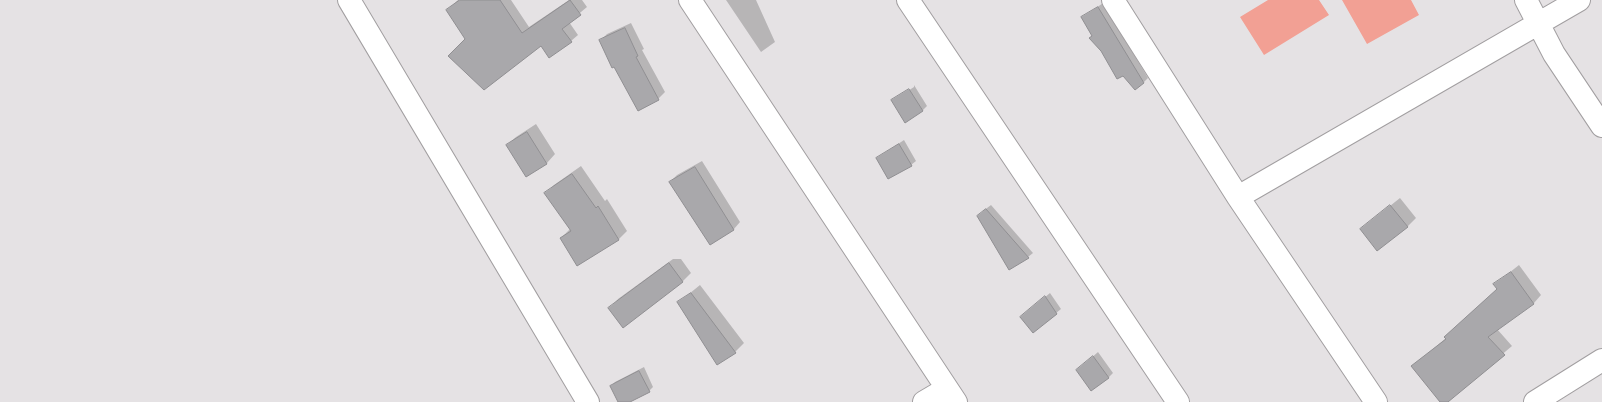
<!DOCTYPE html>
<html>
<head>
<meta charset="utf-8">
<style>
  body { margin:0 }
  canvas { display:block; background:#e5e2e4 }
</style>
</head>
<body>
<canvas width="1602" height="402"></canvas>
<script>
const context = document.querySelector('canvas').getContext('2d');
context.lineJoin = 'round';
function fill(path, color) {
  context.fillStyle = color;
  context.fill(path, 'evenodd');
}
function stroke(path, color, width, dash) {
  context.strokeStyle = color;
  context.lineWidth = width;
  context.lineCap = dash ? 'butt' : 'round';
  context.setLineDash(dash || []);
  context.stroke(path);
}
fill(new Path2D(`
  M 1268,0 L 1319,0 L 1329,15 L 1264,55 L 1240,17 Z
  M 1342,0 L 1411,0 L 1419,15 L 1367,44 Z`), '#f2a094');
fill(new Path2D(`
  M 458,0 L 511,0 L 529,27 L 569,0 L 582,0 L 587,7 L 569,22 L 578,35 L 571,41 L 467,39 L 447,10 Z
  M 726,0 L 756,0 L 775,42 L 761,52 Z
  M 1103,3 L 1148,78 L 1144,82 L 1093,36 L 1082,18 Z
  M 631,23 L 644,49 L 642,50 L 665,92 L 658,99 L 600,41 L 607,34 Z
  M 914,85 L 927,106 L 923,110 L 892,101 L 914,87 Z
  M 536,124 L 555,154 L 547,163 L 527,176 L 507,145 L 516,137 Z
  M 904,140 L 916,161 L 911,165 L 877,158 Z
  M 702,161 L 740,222 L 734,229 L 710,244 L 670,182 L 677,175 Z
  M 581,166 L 605,201 L 607,199 L 627,231 L 619,239 L 578,265 L 561,238 L 570,229 L 546,194 L 554,185 Z
  M 1400,198 L 1416,218 L 1407,227 L 1361,229 Z
  M 991,205 L 1033,253 L 1028,257 L 983,211 Z
  M 673,259 L 681,259 L 691,273 L 683,281 L 623,326 L 610,308 L 618,299 Z
  M 1519,265 L 1541,295 L 1534,303 L 1497,329 L 1512,346 L 1446,402 L 1442,402 L 1413,366 L 1446,338 L 1498,289 L 1495,284 Z
  M 700,285 L 744,343 L 735,352 L 717,363 L 679,302 Z
  M 1050,293 L 1061,309 L 1033,332 L 1021,317 Z
  M 1098,352 L 1113,373 L 1108,378 L 1082,366 Z
  M 644,367 L 653,387 L 649,391 L 628,402 L 619,402 L 611,386 L 615,382 Z`), '#0003');
const building = new Path2D(`
  M 460,0 L 500,0 L 522,33 L 570,0 L 581,15 L 562,29 L 572,42 L 549,58 L 541,46 L 484,90 L 448,56 L 465,39 L 446,10 Z
  M 1098,7 L 1144,83 L 1135,90 L 1123,76 L 1117,79 L 1101,51 L 1089,38 L 1092,36 L 1081,17 Z
  M 625,28 L 638,56 L 636,57 L 659,100 L 638,111 L 614,67 L 612,68 L 599,40 Z
  M 909,89 L 923,111 L 905,123 L 891,100 Z
  M 527,132 L 547,164 L 526,177 L 506,145 Z
  M 899,144 L 912,166 L 888,179 L 876,158 Z
  M 695,167 L 734,230 L 710,245 L 669,182 Z
  M 572,174 L 596,208 L 598,206 L 619,240 L 577,266 L 560,238 L 571,231 L 544,193 Z
  M 1390,205 L 1408,227 L 1377,251 L 1360,229 Z
  M 986,209 L 1029,258 L 1009,270 L 977,216 Z
  M 669,263 L 683,282 L 623,328 L 608,308 Z
  M 1511,272 L 1534,304 L 1488,337 L 1505,355 L 1448,402 L 1440,402 L 1411,366 L 1446,339 L 1444,337 L 1497,289 L 1493,284 Z
  M 691,293 L 736,353 L 717,365 L 677,302 Z
  M 1045,296 L 1057,314 L 1033,333 L 1020,317 Z
  M 1093,356 L 1109,378 L 1091,391 L 1076,370 Z
  M 639,371 L 650,392 L 630,402 L 618,402 L 610,386 Z`);
fill(building, '#a9a8ab');
stroke(building, '#908f92', 1);
const minor = new Path2D(`
  M 349,0 L 588,402
  M 690,0 L 956,402
  M 908,0 L 1178,402
  M 1113,0 L 1238,197 L 1376,402
  M 1526,0 L 1554,54 L 1602,126
  M 1238,197 L 1579,0
  M 924,402 L 946,389
  M 1535,402 L 1602,360`);
stroke(minor, '#a29fa1', 24);
stroke(minor, '#fff', 22);
</script>
</body>
</html>
